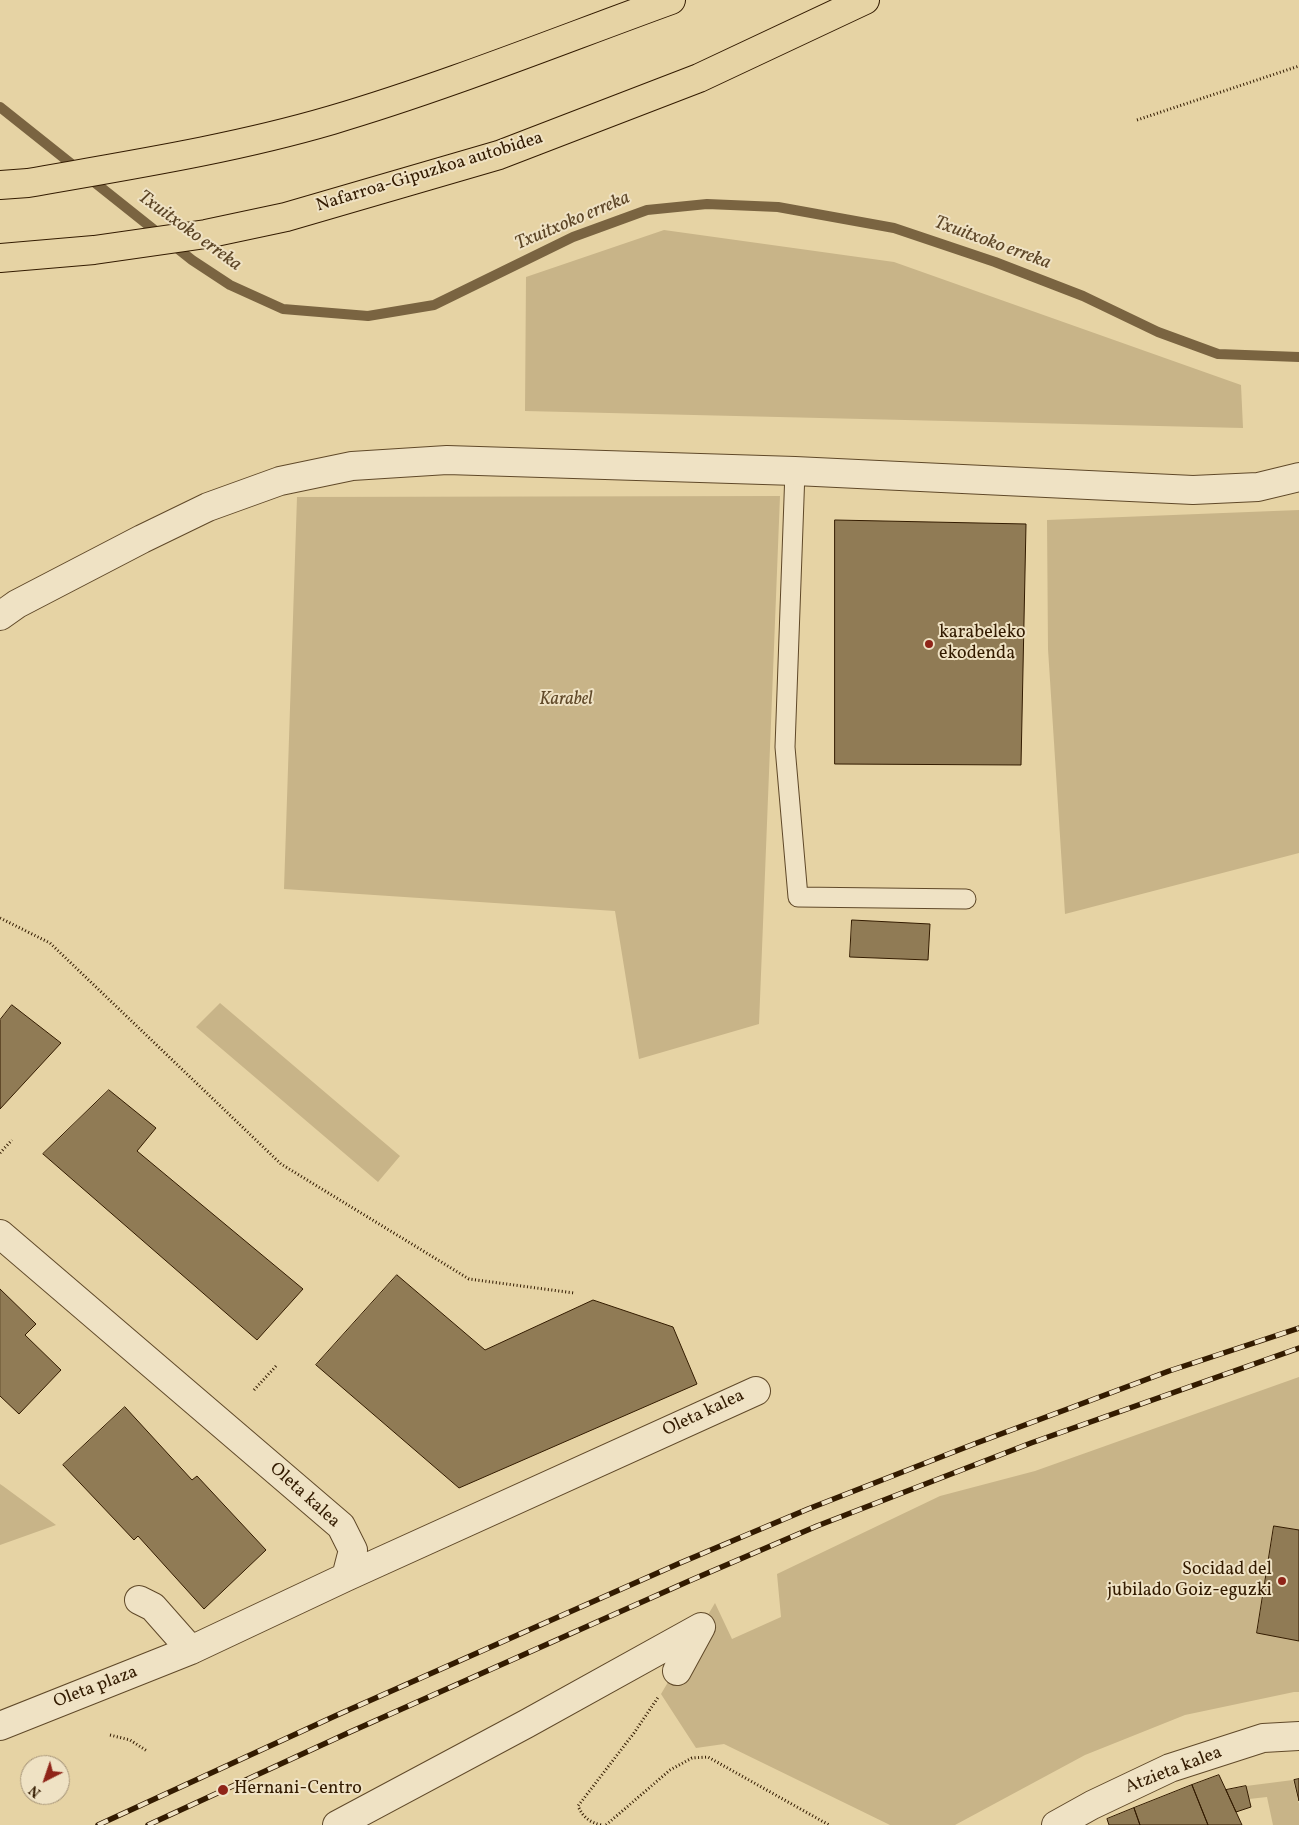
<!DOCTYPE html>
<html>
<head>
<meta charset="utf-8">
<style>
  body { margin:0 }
  #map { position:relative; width:1299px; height:1825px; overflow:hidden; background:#e6d3a4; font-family:Vollkorn,serif }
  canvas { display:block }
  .north { position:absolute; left:20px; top:1755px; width:50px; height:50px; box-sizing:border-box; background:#efe2c4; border:1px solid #a49276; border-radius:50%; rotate:221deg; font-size:14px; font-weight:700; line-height:20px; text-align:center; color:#331b00 }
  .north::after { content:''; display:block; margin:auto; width:18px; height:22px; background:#8f2418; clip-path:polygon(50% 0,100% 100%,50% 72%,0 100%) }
</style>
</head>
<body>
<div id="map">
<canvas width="1299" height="1825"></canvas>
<div class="north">N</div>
</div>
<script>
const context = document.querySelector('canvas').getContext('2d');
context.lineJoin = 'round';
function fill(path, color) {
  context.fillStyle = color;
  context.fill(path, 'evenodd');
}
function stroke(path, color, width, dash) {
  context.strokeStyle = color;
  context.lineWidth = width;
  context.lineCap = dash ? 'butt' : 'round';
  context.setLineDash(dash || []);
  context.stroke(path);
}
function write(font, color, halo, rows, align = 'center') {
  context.font = font + ' Vollkorn,serif';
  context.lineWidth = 4;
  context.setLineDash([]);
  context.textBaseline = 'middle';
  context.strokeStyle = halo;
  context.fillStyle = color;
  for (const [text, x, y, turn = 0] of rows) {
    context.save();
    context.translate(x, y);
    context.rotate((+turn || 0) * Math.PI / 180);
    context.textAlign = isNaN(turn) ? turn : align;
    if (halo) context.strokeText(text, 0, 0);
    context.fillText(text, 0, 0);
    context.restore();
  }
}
fill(new Path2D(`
  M 664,230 L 894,262 L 1241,385 L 1243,428 L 525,411 L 526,277 Z
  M 780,496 L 759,1024 L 639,1059 L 615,911 L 284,889 L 297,497 Z
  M 1299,510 L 1299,853 L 1065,914 L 1048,649 L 1047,520 Z
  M 220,1003 L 400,1156 L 378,1182 L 196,1027 Z
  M 1299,1377 L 1299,1530 L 1274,1526 L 1257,1632 L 1299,1641 L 1299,1692 L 1294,1692 L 1185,1715 L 1085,1755 L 955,1825 L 890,1825 L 724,1744 L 696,1748 L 661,1694 L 715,1603 L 732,1639 L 781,1617 L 777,1574 L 940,1496 L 1035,1471 Z
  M 0,1484 L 3,1486 L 56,1525 L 0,1545 Z
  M 1293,1780 L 1299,1804 L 1299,1825 L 1273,1825 L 1267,1797 L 1249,1799 L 1246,1786 Z`), '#c8b488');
stroke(new Path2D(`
  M 0,107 L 192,260 L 230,285 L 283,309 L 368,316 L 434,305 L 573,237 L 647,210 L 707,204 L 778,207 L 894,228 L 995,262 L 1083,296 L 1158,332 L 1218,354 L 1299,357`), '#7a6441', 10);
const building = new Path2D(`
  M 835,520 L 1026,524 L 1021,765 L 835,764 Z
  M 852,920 L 930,924 L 928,960 L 850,957 Z
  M 12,1005 L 61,1043 L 0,1109 L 0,1020 Z
  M 109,1090 L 156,1128 L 137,1151 L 303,1289 L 257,1340 L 43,1154 Z
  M 397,1275 L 485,1350 L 593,1300 L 673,1327 L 697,1384 L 459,1488 L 316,1365 Z
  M 0,1289 L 36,1324 L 25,1335 L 61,1370 L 19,1414 L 0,1396 Z
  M 125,1407 L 192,1480 L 197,1476 L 266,1550 L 204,1609 L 138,1536 L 134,1540 L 63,1465 Z
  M 1274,1526 L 1299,1530 L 1299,1641 L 1257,1633 Z
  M 1219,1775 L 1226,1790 L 1242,1825 L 1208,1825 L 1192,1785 Z
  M 1299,1779 L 1299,1801 L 1294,1780 Z
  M 1192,1785 L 1208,1825 L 1140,1825 L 1134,1808 Z
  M 1246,1786 L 1251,1807 L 1236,1812 L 1226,1790 Z
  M 1134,1808 L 1140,1825 L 1109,1825 L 1107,1819 Z`);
fill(building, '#907b55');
stroke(building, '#331b00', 1);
const service = new Path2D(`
  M 795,471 L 785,747 L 798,897 L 966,899`);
const pedestrian = new Path2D(`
  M 337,1825 L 526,1724 L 701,1627 L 677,1671`);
const minor = new Path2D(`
  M 0,1234 L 341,1526 L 353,1550 L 346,1577
  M 139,1600 L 153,1607 L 191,1650
  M 0,1726 L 191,1650 L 346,1577 L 756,1391
  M 1056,1825 L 1092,1805 L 1170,1768 L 1263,1738 L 1299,1736`);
const tertiary = new Path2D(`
  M 0,616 L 17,604 L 142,539 L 208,507 L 280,481 L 352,466 L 447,460 L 795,471 L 1193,490 L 1258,487 L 1299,477`);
const motorway = new Path2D(`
  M 0,185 L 28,183 C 130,165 233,149 332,120 C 447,86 558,41 671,0
  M 0,258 L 94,250 L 206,234 L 286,217 L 499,155 L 699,78 L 865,0`);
stroke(service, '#604929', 21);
stroke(pedestrian, '#604929', 30);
stroke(minor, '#604929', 30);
stroke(tertiary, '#604929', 30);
stroke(motorway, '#331b00', 30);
stroke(new Path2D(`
  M 1137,120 L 1299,66
  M 0,918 L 50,943 L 281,1164 L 469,1279 L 574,1293
  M 0,1153 L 12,1140
  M 254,1390 L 277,1365
  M 110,1735 L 130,1740 L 147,1751
  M 601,1825 C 589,1822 583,1817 578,1806 L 634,1733 L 659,1696
  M 606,1825 L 670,1770 L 692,1758 L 708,1757 L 829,1825`), '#331b00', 3, [1, 2.5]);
stroke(service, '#efe2c4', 19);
stroke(pedestrian, '#efe2c4', 28);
stroke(minor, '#efe2c4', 28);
stroke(tertiary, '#efe2c4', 28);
stroke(motorway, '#e6d3a4', 28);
const rail = new Path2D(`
  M 98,1825 L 335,1716 L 680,1563 L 808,1509 L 974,1444 L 1169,1371 L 1299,1328
  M 148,1825 L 350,1732 L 689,1581 L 817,1526 L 1031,1443 L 1299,1348`);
stroke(rail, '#331b00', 5.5);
stroke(rail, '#efe2c4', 4, [11]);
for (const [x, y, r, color] of [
  [929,644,5,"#8f2418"],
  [1282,1581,5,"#8f2418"],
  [223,1790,6,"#8f2418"]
]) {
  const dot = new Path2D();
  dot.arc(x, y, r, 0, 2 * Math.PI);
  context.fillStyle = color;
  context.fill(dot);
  stroke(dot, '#efe2c4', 2);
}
write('18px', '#331b00', '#efe2c4', [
  ["Nafarroa-Gipuzkoa autobidea",430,173,-17],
  ["Oleta kalea",704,1414,-25],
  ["Oleta kalea",304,1496,42],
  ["Oleta plaza",96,1688,-21],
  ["Atzieta kalea",1174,1771,-21]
]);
write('18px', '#331b00', '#efe2c4', [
  ["karabeleko",939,634],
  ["ekodenda",939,655],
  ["Socidad del",1272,1571,"right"],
  ["jubilado Goiz-eguzki",1272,1592,"right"],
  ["Hernani-Centro",234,1790]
], 'left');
write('italic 18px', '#604929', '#efe2c4', [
  ["Karabel",566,701]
]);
write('italic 19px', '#5c4526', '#efe2c4', [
  ["Txuitxoko erreka",573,222,-23],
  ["Txuitxoko erreka",189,232,36],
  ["Txuitxoko erreka",992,244,20]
]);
</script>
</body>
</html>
